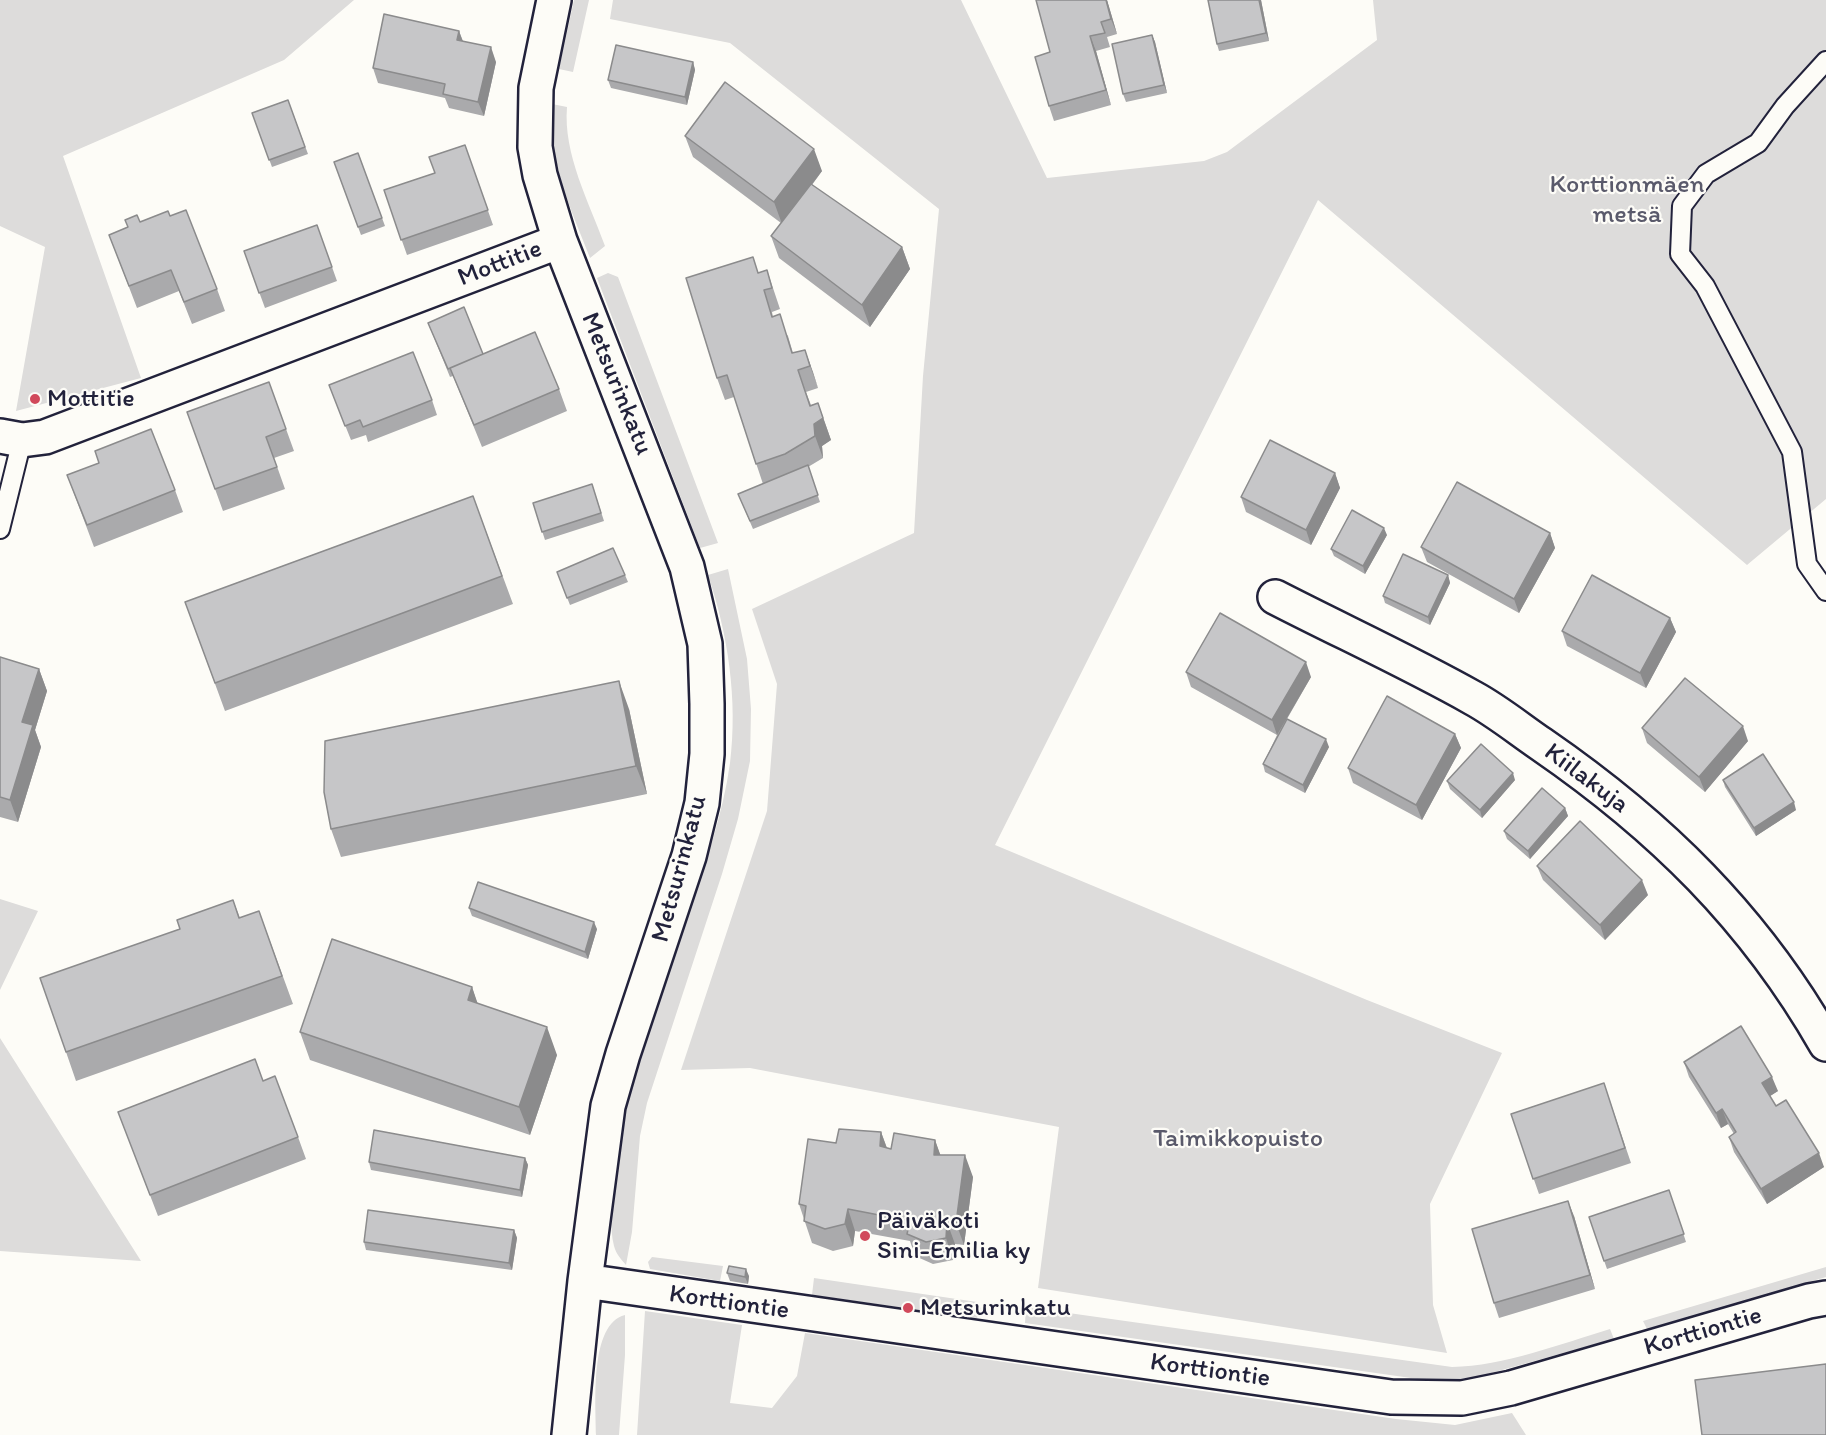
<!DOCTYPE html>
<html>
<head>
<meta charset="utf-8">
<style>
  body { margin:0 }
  canvas { display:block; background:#fdfcf7 }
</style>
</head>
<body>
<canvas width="1826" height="1435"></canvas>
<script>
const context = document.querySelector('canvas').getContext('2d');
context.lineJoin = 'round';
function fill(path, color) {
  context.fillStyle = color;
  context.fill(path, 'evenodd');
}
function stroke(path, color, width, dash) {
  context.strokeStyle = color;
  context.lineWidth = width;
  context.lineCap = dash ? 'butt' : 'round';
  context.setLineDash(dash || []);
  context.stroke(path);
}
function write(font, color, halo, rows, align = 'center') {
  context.font = font + ' Itim,sans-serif';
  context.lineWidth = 4.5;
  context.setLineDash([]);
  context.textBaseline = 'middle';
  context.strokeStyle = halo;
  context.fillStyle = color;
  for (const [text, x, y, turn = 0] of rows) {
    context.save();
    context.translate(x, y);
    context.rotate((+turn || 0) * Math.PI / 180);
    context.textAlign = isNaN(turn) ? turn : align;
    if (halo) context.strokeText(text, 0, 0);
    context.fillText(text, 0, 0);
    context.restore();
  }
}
fill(new Path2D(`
  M 0,0 L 354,0 L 284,60 L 63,156 L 141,378 L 16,411 L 45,247 L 0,226 Z
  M 574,0 L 589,0 L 573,72 L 559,69 Z
  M 613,0 L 961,0 L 1047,178 L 1204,161 L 1227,152 L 1377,40 L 1373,0 L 1826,0 L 1826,499 L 1747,565 L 1318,200 L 995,845 L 1367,1000 L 1502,1053 L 1430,1204 L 1433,1305 L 1447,1353 L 1038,1288 L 1059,1127 L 750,1068 L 681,1070 L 767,811 L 777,684 L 752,609 L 914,533 L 923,376 L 939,209 L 730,43 L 610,19 Z
  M 552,104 L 567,107 C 563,154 589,202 605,246 L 590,258 C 570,206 548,162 552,104 Z
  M 608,273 L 618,277 L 718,543 L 700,548 L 597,278 Z
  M 728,569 L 747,659 L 751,709 L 750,761 L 738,819 L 722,874 L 647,1103 L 640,1136 L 632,1232 L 626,1265 C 621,1259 616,1254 614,1246 C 605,1210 620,1135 628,1098 C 648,1038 668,977 688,917 C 704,867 723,815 730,763 C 738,700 728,634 708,575 Z
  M 0,899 L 38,911 L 0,990 Z
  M 0,1038 L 141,1261 L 0,1251 Z
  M 652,1257 L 723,1266 L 720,1281 L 650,1269 L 648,1262 Z
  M 1826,1267 L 1826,1277 L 1647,1329 L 1643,1321 Z
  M 814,1278 L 977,1302 L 982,1310 L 977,1318 L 812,1295 Z
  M 1026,1307 L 1452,1367 C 1504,1366 1560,1344 1610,1329 L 1614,1339 L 1473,1378 L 1450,1381 L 1418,1379 L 1025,1323 Z
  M 645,1311 L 742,1325 L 730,1403 L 772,1408 L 797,1376 L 805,1333 L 1396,1419 L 1455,1425 L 1512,1413 L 1526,1435 L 637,1435 Z
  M 625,1315 L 625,1355 L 619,1435 L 596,1435 C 596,1405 589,1324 625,1315 Z`), '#dddcdb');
const service = new Path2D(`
  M 1826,61 L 1785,106 L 1758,143 L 1706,174 L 1682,206 L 1680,254 L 1705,286 L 1792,452 L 1807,564 L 1826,591
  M 0,529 L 22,440`);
const minor = new Path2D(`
  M 554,0 L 536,88 L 535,147 L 540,175 L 560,241 L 687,567 L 705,644 L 707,704 L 707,754 L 702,803 L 689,856 L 623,1054 L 608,1106 L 585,1281 L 569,1435
  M 0,436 L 22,440 L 45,437 L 560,241
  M 1275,597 C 1341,631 1409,662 1473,698 C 1497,711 1519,729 1541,744 C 1660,826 1754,918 1826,1044
  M 585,1281 L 1391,1397 L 1462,1398 L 1511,1388 L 1809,1301 L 1826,1298`);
stroke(service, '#22223b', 22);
stroke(minor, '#22223b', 38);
stroke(service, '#fdfcf7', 18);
stroke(minor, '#fdfcf7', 33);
fill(new Path2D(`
  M 1107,0 L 1117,34 L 1107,37 L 1110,47 L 1096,51 L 1111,105 L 1054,121 L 1049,106 L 1050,52 Z
  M 1261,0 L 1269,41 L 1219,51 L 1217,44 Z
  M 459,31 L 463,41 L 496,62 L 484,116 L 449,108 L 445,98 L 378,83 L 373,68 Z
  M 1152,35 L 1155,42 L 1167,93 L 1126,102 L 1123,94 Z
  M 693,62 L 695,70 L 687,105 L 611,88 L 608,80 Z
  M 288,100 L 308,154 L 272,167 L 252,113 Z
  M 685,136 L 822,171 L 812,185 L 902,247 L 910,269 L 870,327 L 779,258 L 771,236 L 781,223 L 693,157 Z
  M 465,145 L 493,225 L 407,255 L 384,190 L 435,173 Z
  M 358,153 L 385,226 L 361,235 L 334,162 Z
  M 170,216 L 217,289 L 225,311 L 192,324 L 179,291 L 137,308 L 109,235 L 140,222 Z
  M 317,225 L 337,281 L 265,308 L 244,251 Z
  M 767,270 L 780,309 L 772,312 L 773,317 L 788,336 L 793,353 L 805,350 L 818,388 L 806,392 L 811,405 L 818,403 L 831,440 L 822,446 L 823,458 L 808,467 L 820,502 L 753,529 L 738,494 L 763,484 L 734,397 L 725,400 L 717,378 L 759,273 Z
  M 428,323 L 484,354 L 559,389 L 567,411 L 482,447 L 453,376 L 450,377 Z
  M 269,382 L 294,451 L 274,458 L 285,489 L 223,511 L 187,412 Z
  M 329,385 L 432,400 L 437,415 L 368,442 L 366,435 L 351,440 Z
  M 99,463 L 175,490 L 183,512 L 94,547 L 67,475 Z
  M 1335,473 L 1340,488 L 1311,545 L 1246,512 L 1241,497 Z
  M 592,484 L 604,521 L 545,540 L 533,503 Z
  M 473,496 L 513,604 L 225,711 L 185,602 Z
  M 1550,533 L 1555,548 L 1519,613 L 1427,562 L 1421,547 Z
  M 1387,535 L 1365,574 L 1334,556 L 1331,549 Z
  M 557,572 L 625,575 L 628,582 L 570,605 Z
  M 1448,575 L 1450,583 L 1430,625 L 1385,603 L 1383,596 Z
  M 1670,618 L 1676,632 L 1646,688 L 1567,646 L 1562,631 Z
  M 0,657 L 39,669 L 47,691 L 35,730 L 41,747 L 18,822 L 0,817 Z
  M 1186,672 L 1311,677 L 1287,719 L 1329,747 L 1305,793 L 1265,772 L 1263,764 L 1277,735 L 1191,687 Z
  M 629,709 L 647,794 L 341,857 L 331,829 Z
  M 1642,728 L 1748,741 L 1705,792 L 1647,743 Z
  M 1455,734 L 1461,748 L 1422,820 L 1353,783 L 1348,768 Z
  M 1515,780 L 1482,818 L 1450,789 L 1447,781 Z
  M 1723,780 L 1796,810 L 1756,836 L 1725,787 Z
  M 1565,808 L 1568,816 L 1530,859 L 1507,839 L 1504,831 Z
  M 1537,866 L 1648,895 L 1605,940 L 1543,880 Z
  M 233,900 L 240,918 L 259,911 L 293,1004 L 76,1081 L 66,1052 L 180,929 Z
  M 469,908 L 597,929 L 588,959 L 472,916 Z
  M 472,987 L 477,1003 L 557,1055 L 530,1135 L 310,1060 L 300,1032 Z
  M 1684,1062 L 1778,1091 L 1770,1096 L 1776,1106 L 1824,1167 L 1767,1204 L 1734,1152 L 1729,1137 L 1734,1134 L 1728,1124 L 1721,1128 L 1689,1077 Z
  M 263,1081 L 298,1137 L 306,1159 L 158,1216 L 118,1112 Z
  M 1609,1098 L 1631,1163 L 1539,1194 L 1511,1114 Z
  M 881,1132 L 887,1148 L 891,1149 L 935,1140 L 940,1155 L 973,1177 L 964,1245 L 955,1244 L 953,1260 L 933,1264 L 915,1256 L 910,1241 L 855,1231 L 853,1246 L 833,1251 L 812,1243 L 799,1204 L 836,1143 Z
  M 525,1158 L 528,1165 L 522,1197 L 371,1170 L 369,1162 Z
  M 1669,1190 L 1686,1242 L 1607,1269 L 1589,1217 Z
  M 1574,1216 L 1595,1289 L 1499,1318 L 1494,1303 Z
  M 514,1230 L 517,1238 L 512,1270 L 366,1250 L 364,1242 Z
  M 727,1273 L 749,1276 L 748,1284 L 730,1281 Z`), '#aaaaac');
fill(new Path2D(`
  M 1106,0 L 1107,0 L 1117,34 L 1111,19 Z
  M 1259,0 L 1261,0 L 1269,41 L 1266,33 Z
  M 459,31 L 464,45 L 457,40 Z
  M 1152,35 L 1155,42 L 1167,93 L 1164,85 Z
  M 1090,36 L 1096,51 L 1111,105 L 1106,90 Z
  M 491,47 L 496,62 L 484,116 L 478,102 Z
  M 693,62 L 695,70 L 687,105 L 685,97 Z
  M 814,149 L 822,171 L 782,224 L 774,202 Z
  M 902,247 L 910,269 L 870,327 L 862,305 Z
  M 805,350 L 813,372 L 818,388 L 810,366 Z
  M 798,370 L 816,423 L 818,403 L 831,440 L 822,446 L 823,458 L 815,436 L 810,406 Z
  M 1335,473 L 1340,488 L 1311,545 L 1306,530 Z
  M 1384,528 L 1387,535 L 1365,574 L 1363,566 Z
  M 1550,533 L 1555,548 L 1519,613 L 1514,599 Z
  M 1448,575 L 1450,583 L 1430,625 L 1428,617 Z
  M 1670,618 L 1676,632 L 1646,688 L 1640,673 Z
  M 1306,662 L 1311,677 L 1277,735 L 1272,720 Z
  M 39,669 L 47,691 L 35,730 L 41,747 L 18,822 L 10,800 L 22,722 Z
  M 619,681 L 629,709 L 647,794 L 636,766 Z
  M 1743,726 L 1748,741 L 1705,792 L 1699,777 Z
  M 1455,734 L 1461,748 L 1422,820 L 1416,805 Z
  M 1326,739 L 1329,747 L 1305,793 L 1303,785 Z
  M 1513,773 L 1515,780 L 1482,818 L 1480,810 Z
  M 1794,802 L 1796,810 L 1756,836 L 1754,828 Z
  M 1565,808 L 1568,816 L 1530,859 L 1528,851 Z
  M 1642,880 L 1648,895 L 1605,940 L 1600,925 Z
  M 594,922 L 597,929 L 588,959 L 585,952 Z
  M 472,987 L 482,1016 L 468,1000 Z
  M 547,1027 L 557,1055 L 530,1135 L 519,1107 Z
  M 1772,1077 L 1778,1091 L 1767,1098 L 1762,1083 Z
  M 1722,1109 L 1728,1124 L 1721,1128 L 1716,1113 Z
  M 881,1132 L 889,1154 L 880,1146 Z
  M 935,1140 L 943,1162 L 934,1155 Z
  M 1819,1153 L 1824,1167 L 1767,1204 L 1761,1189 Z
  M 965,1155 L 973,1177 L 964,1245 L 956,1223 Z
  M 525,1158 L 528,1165 L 522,1197 L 520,1190 Z
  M 1568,1201 L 1574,1216 L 1595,1289 L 1590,1275 Z
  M 848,1209 L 855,1231 L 853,1246 L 845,1224 Z
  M 947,1222 L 955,1244 L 953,1260 L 946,1238 Z
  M 514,1230 L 517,1238 L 512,1270 L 509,1263 Z
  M 746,1269 L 749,1276 L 748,1284 L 745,1277 Z`), '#8b8b8c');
const building = new Path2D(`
  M 1036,0 L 1106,0 L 1111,19 L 1101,22 L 1105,33 L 1090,36 L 1106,90 L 1049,106 L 1035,57 L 1050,52 Z
  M 1208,0 L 1259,0 L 1266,33 L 1217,44 Z
  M 384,14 L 459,31 L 457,40 L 491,47 L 478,102 L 443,94 L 445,84 L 373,68 Z
  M 1152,35 L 1164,85 L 1123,94 L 1112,44 Z
  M 616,45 L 693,62 L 685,97 L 608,80 Z
  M 725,82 L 814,149 L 774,202 L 685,136 Z
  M 288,100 L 305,147 L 269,160 L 252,113 Z
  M 465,145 L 488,210 L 401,240 L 384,190 L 435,173 L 429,157 Z
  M 358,153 L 382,218 L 358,227 L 334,162 Z
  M 811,184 L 902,247 L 862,305 L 771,236 Z
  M 186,210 L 217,289 L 184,302 L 171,270 L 129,286 L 109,235 L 128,227 L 125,220 L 137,215 L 140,222 L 168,211 L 170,216 Z
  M 317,225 L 332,267 L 259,293 L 244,251 Z
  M 753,257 L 758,273 L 767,270 L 772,288 L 764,290 L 772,317 L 780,314 L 792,353 L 805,350 L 810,366 L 798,370 L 810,406 L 818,403 L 823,418 L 814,424 L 815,436 L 785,454 L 756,464 L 727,375 L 717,378 L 686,278 Z
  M 464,307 L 483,354 L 448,369 L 428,323 Z
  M 535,332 L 559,389 L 474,425 L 450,368 Z
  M 413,352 L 432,400 L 363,427 L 360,420 L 345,426 L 329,385 Z
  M 269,382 L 286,429 L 266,437 L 277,467 L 215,489 L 187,412 Z
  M 151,429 L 175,490 L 87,525 L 67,475 L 99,463 L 95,451 Z
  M 1270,440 L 1335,473 L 1306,530 L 1241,497 Z
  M 808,465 L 818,495 L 750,521 L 738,494 Z
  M 1457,482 L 1550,533 L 1514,599 L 1421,547 Z
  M 592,484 L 601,513 L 542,532 L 533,503 Z
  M 473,496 L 502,576 L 215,683 L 185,602 Z
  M 1352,510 L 1384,528 L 1363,566 L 1331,549 Z
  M 613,548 L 625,575 L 567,598 L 557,572 Z
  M 1403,554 L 1448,575 L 1428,617 L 1383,596 Z
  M 1592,575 L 1670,618 L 1640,673 L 1562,631 Z
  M 1220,613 L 1306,662 L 1272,720 L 1186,672 Z
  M 0,657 L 39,669 L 22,722 L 33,725 L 10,800 L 0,797 Z
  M 1685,678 L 1743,726 L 1699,777 L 1642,728 Z
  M 619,681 L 636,766 L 331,829 L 324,792 L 325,741 Z
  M 1387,696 L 1455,734 L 1416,805 L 1348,768 Z
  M 1287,719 L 1326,739 L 1303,785 L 1263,764 Z
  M 1481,744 L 1513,773 L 1480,810 L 1447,781 Z
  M 1763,754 L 1794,802 L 1754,828 L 1723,780 Z
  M 1542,788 L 1565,808 L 1528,851 L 1504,831 Z
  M 1580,821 L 1642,880 L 1600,925 L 1537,866 Z
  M 478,882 L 594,922 L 585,952 L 469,908 Z
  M 233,900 L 239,918 L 259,911 L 282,976 L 66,1052 L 40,978 L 180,929 L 177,920 Z
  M 332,939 L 472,987 L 468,1000 L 547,1027 L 519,1107 L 300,1032 Z
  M 1741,1026 L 1772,1077 L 1762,1083 L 1776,1106 L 1786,1100 L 1819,1153 L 1761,1189 L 1729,1137 L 1736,1132 L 1722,1109 L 1716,1113 L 1684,1062 Z
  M 255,1059 L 263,1081 L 275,1076 L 298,1137 L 150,1195 L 118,1112 Z
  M 1604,1083 L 1625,1148 L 1533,1179 L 1511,1114 Z
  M 839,1129 L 881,1132 L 880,1146 L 891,1149 L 894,1133 L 935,1140 L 934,1155 L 965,1155 L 956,1223 L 947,1222 L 946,1238 L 926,1242 L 907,1234 L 910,1221 L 848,1209 L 845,1224 L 825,1229 L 804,1221 L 806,1206 L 799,1204 L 808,1139 L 836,1143 Z
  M 374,1130 L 525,1158 L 520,1190 L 369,1162 Z
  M 1669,1190 L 1684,1234 L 1604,1261 L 1589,1217 Z
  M 1568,1201 L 1590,1275 L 1494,1303 L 1472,1229 Z
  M 368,1210 L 514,1230 L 509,1263 L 364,1242 Z
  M 729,1266 L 746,1269 L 745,1277 L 727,1273 Z
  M 1826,1364 L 1826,1435 L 1702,1435 L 1695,1380 Z`);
fill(building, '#c6c6c8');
stroke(building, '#8b8b8c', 1.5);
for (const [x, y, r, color] of [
  [35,399,6,"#d1495b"],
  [865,1236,6,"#d1495b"],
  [908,1308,6,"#d1495b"]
]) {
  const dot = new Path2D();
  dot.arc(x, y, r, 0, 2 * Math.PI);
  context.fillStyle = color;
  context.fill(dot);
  stroke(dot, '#fdfcf7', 2);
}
write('26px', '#5a5a6b', '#fdfcf7', [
  ["Korttionmäen",1627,185],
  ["metsä",1627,215],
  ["Taimikkopuisto",1238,1139]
]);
write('26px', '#22223b', '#fdfcf7', [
  ["Mottitie",500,264,-21],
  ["Metsurinkatu",616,384,68],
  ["Kiilakuja",1586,779,37],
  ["Metsurinkatu",680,869,-75],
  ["Korttiontie",729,1303,8],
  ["Korttiontie",1703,1332,-16],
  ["Korttiontie",1210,1371,8]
]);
write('26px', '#22223b', '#fdfcf7', [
  ["Mottitie",47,399],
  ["Päiväkoti",877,1221],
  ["Sini-Emilia ky",877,1251],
  ["Metsurinkatu",920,1308]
], 'left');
</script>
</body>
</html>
